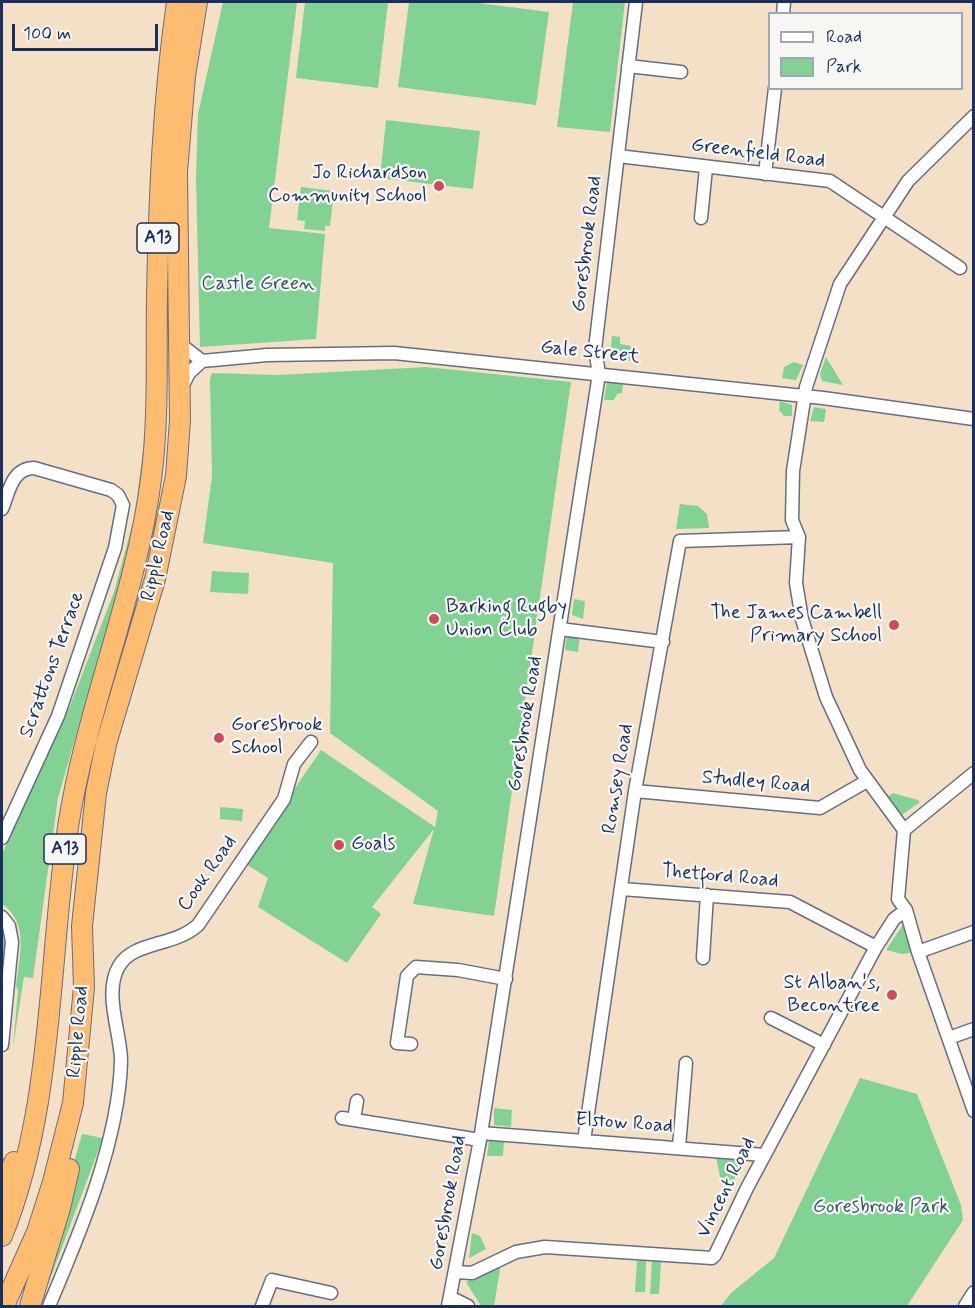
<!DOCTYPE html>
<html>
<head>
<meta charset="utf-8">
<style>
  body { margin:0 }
  #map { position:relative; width:975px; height:1308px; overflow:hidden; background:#f3e0c6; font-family:Mynerve,sans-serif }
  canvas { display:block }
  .frame { position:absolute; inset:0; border:3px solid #1b2f5e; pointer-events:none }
  .legend { position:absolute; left:768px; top:12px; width:195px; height:78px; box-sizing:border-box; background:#f6f6f2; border:2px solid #9ea6b7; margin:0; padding:8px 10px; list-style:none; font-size:18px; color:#1b2f5e }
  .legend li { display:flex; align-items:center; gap:12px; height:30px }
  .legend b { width:30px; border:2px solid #9ea6b7 }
  .scale { position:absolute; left:12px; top:24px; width:146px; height:27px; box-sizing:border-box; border:3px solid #1b2f5e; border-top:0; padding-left:8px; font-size:18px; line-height:21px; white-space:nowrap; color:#1b2f5e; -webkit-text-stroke:4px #f6f6f2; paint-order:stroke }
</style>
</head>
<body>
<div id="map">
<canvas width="975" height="1308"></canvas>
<div class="frame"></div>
<ul class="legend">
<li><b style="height:8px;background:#fff"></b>Road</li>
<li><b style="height:16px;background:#82d293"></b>Park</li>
</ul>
<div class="scale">100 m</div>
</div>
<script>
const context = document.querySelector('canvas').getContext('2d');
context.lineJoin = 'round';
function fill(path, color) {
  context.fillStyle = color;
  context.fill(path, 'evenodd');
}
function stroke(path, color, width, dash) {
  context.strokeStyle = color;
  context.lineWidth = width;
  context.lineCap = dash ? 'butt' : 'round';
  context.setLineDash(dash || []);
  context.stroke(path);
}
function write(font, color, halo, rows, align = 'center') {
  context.font = font + ' Mynerve,sans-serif';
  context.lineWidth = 4.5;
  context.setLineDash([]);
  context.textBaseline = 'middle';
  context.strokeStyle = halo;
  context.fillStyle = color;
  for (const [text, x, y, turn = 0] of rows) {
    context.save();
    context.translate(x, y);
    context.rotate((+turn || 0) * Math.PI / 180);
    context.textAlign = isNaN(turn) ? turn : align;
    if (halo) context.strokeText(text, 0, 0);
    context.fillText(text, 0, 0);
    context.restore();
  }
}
fill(new Path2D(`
  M 223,2 L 297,2 L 269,228 L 325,234 L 316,339 L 200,347 L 196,177 L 198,114 Z
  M 305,2 L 388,2 L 378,88 L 296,78 Z
  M 409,2 L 471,2 L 549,12 L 536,105 L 398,87 Z
  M 573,2 L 625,2 L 610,132 L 557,127 Z
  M 386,120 L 480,131 L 473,189 L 380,178 Z
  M 301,187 L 334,191 L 330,226 L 325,226 L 325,231 L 304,229 L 305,221 L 297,220 Z
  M 612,336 L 620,337 L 620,344 L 631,346 L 630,361 L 610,357 Z
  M 826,357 L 843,385 L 822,381 L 820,374 Z
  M 794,362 L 803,365 L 796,380 L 782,378 L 784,367 Z
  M 426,367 L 571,382 L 494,916 L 413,904 L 434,829 L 372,907 L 381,914 L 347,963 L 258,907 L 268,878 L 244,863 L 321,750 L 435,827 L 438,811 L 330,733 L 333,563 L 203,543 L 212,476 L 210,379 L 212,373 L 277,375 Z
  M 607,382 L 623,383 L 622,393 L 617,394 L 614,400 L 604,400 Z
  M 780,401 L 792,405 L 792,416 L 784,416 L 779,410 Z
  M 814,407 L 826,409 L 824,422 L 810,421 Z
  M 144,441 L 146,441 L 137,523 L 58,798 L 33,978 L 24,977 L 13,1047 L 18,990 L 16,986 C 19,958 30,923 2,904 L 2,854 L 70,706 L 114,592 L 135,515 Z
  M 680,504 L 698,506 L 707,514 L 709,528 L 676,529 Z
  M 212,571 L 249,573 L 248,594 L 210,592 Z
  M 574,599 L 585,601 L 583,619 L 572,615 Z
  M 580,634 L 578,652 L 565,650 L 567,635 Z
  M 893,793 L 918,800 L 920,802 L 902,815 L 887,797 Z
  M 220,807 L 243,809 L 242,821 L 220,819 Z
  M 902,926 L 906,927 L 915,952 L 902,954 L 886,950 Z
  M 2,927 L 7,940 L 2,993 Z
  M 860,1078 L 917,1094 L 961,1205 L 963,1220 L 907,1306 L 721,1306 L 731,1293 L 774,1258 Z
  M 494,1108 L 512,1110 L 511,1127 L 494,1125 Z
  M 82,1134 L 103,1138 L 40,1306 L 46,1261 Z
  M 489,1141 L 504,1141 L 503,1156 L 487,1156 Z
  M 716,1156 L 742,1158 L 733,1183 L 720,1177 Z
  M 472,1233 L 480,1236 L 486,1249 L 469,1258 Z
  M 637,1261 L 646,1261 L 645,1292 L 635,1292 Z
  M 652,1261 L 661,1262 L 659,1294 L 650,1294 Z
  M 501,1263 L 494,1306 L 481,1306 L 466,1282 Z`), '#82d293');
const minor = new Path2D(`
  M 783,14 L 784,2
  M 628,66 L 681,72
  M 618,156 L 830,181 L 960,268
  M 765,174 L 775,88
  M 701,218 L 706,168
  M 180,344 L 202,361
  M 182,387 L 189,373 L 202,361 L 267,355 L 394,353 L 823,398 L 974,419
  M 2,509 C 9,492 12,468 34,468 L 111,490 L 118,495 L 123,505 L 115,548 L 58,716 L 2,838
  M 560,629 L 663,642
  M 974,773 L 904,830 L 898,899 L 906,910 L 918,952 L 974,1111
  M 635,791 L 820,808 L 867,781
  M 904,830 L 860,770 L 826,697 L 802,619 L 796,583 L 799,537 L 792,520 L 793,471 L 806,387 L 840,284 L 908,181 L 974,116
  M 622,889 L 790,902 L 876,947
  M 2,917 L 9,926 L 12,942 L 2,1045
  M 918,952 L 974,932
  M 703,958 L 707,895
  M 771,1018 L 824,1045
  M 949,1038 L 974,1029
  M 411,1044 L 397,1043 L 407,976 L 416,967 L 458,970 L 506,979
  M 342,1118 L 480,1140
  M 354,1119 L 357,1101
  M 481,1133 L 764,1155
  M 584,1141 L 635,791 L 680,541 L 799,537
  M 679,1147 L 686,1063
  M 456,1272 L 472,1273 L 516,1252 L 545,1247 L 712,1258 L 715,1255 L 747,1188 L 876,947 L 894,919 L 906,910
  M 450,1297 L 468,1306
  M 49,1306 C 80,1233 119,1141 121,1061 C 121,1033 103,993 119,966 C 133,941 174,947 198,925 L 284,799 L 294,764 L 311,742
  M 262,1306 L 272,1280 L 331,1293
  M 448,1306 L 480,1140 L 599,374 L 595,349 L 636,2
  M 965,1306 L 974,1292`);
const trunk = new Path2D(`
  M 2,1193 L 14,1162
  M 2,1236 C 54,1107 48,963 68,827 C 86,709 136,597 151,479 C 159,420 156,356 157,296 C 159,197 163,100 177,2
  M 4,1306 L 37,1232 L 53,1182 L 73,1103 L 84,987 L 82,926 L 96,793 L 106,744 L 155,579 L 176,476 L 180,420 L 177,172 L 185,76 L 197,2
  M 30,1306 L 60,1208 L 69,1169`);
stroke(minor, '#676d82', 15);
stroke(trunk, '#676d82', 22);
stroke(minor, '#fff', 12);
stroke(trunk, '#febc70', 20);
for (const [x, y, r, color] of [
  [439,186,6,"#d1495b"],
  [434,619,6,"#d1495b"],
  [894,625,6,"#d1495b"],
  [219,738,6,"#d1495b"],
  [339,845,6,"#d1495b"],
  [892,995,6,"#d1495b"]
]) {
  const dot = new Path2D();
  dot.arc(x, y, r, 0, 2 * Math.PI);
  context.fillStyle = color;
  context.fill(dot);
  stroke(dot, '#f6f6f2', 2);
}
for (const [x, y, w] of [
  [158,238,42],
  [65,849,42]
]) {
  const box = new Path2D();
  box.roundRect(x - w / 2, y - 15, w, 30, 4.5);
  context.fillStyle = '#f6f6f2';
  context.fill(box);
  stroke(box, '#1b2f5e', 1.5);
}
write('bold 18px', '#1b2f5e', null, [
  ["A13",158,238],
  ["A13",65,849]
]);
write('20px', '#1b2f5e', '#f6f6f2', [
  ["Greenfield Road",758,154,7],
  ["Goresbrook Road",588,244,-83],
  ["Gale Street",590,353,6],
  ["Ripple Road",159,556,-77],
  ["Scrattons Terrace",53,665,-70],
  ["Goresbrook Road",526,724,-81],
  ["Romsey Road",619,779,-81],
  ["Studley Road",756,783,5],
  ["Cook Road",208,874,-55],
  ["Thetford Road",720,877,5],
  ["Ripple Road",79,1032,-85],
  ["Elstow Road",624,1124,4],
  ["Vincent Road",727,1188,-64],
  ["Goresbrook Road",449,1203,-80]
]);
write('20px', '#1b2f5e', '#f6f6f2', [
  ["Jo Richardson",427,174],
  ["Community School",427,197],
  ["Barking Rugby",446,608,"left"],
  ["Union Club",446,631,"left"],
  ["The James Cambell",882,614],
  ["Primary School",882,637],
  ["Goresbrook",231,726,"left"],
  ["School",231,749,"left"],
  ["Goals",351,845,"left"],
  ["St Alban's,",880,984],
  ["Becontree",880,1007]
], 'right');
write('20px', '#35586b', '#f6f6f2', [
  ["Castle Green",258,285],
  ["Goresbrook Park",881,1208]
]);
</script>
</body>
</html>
